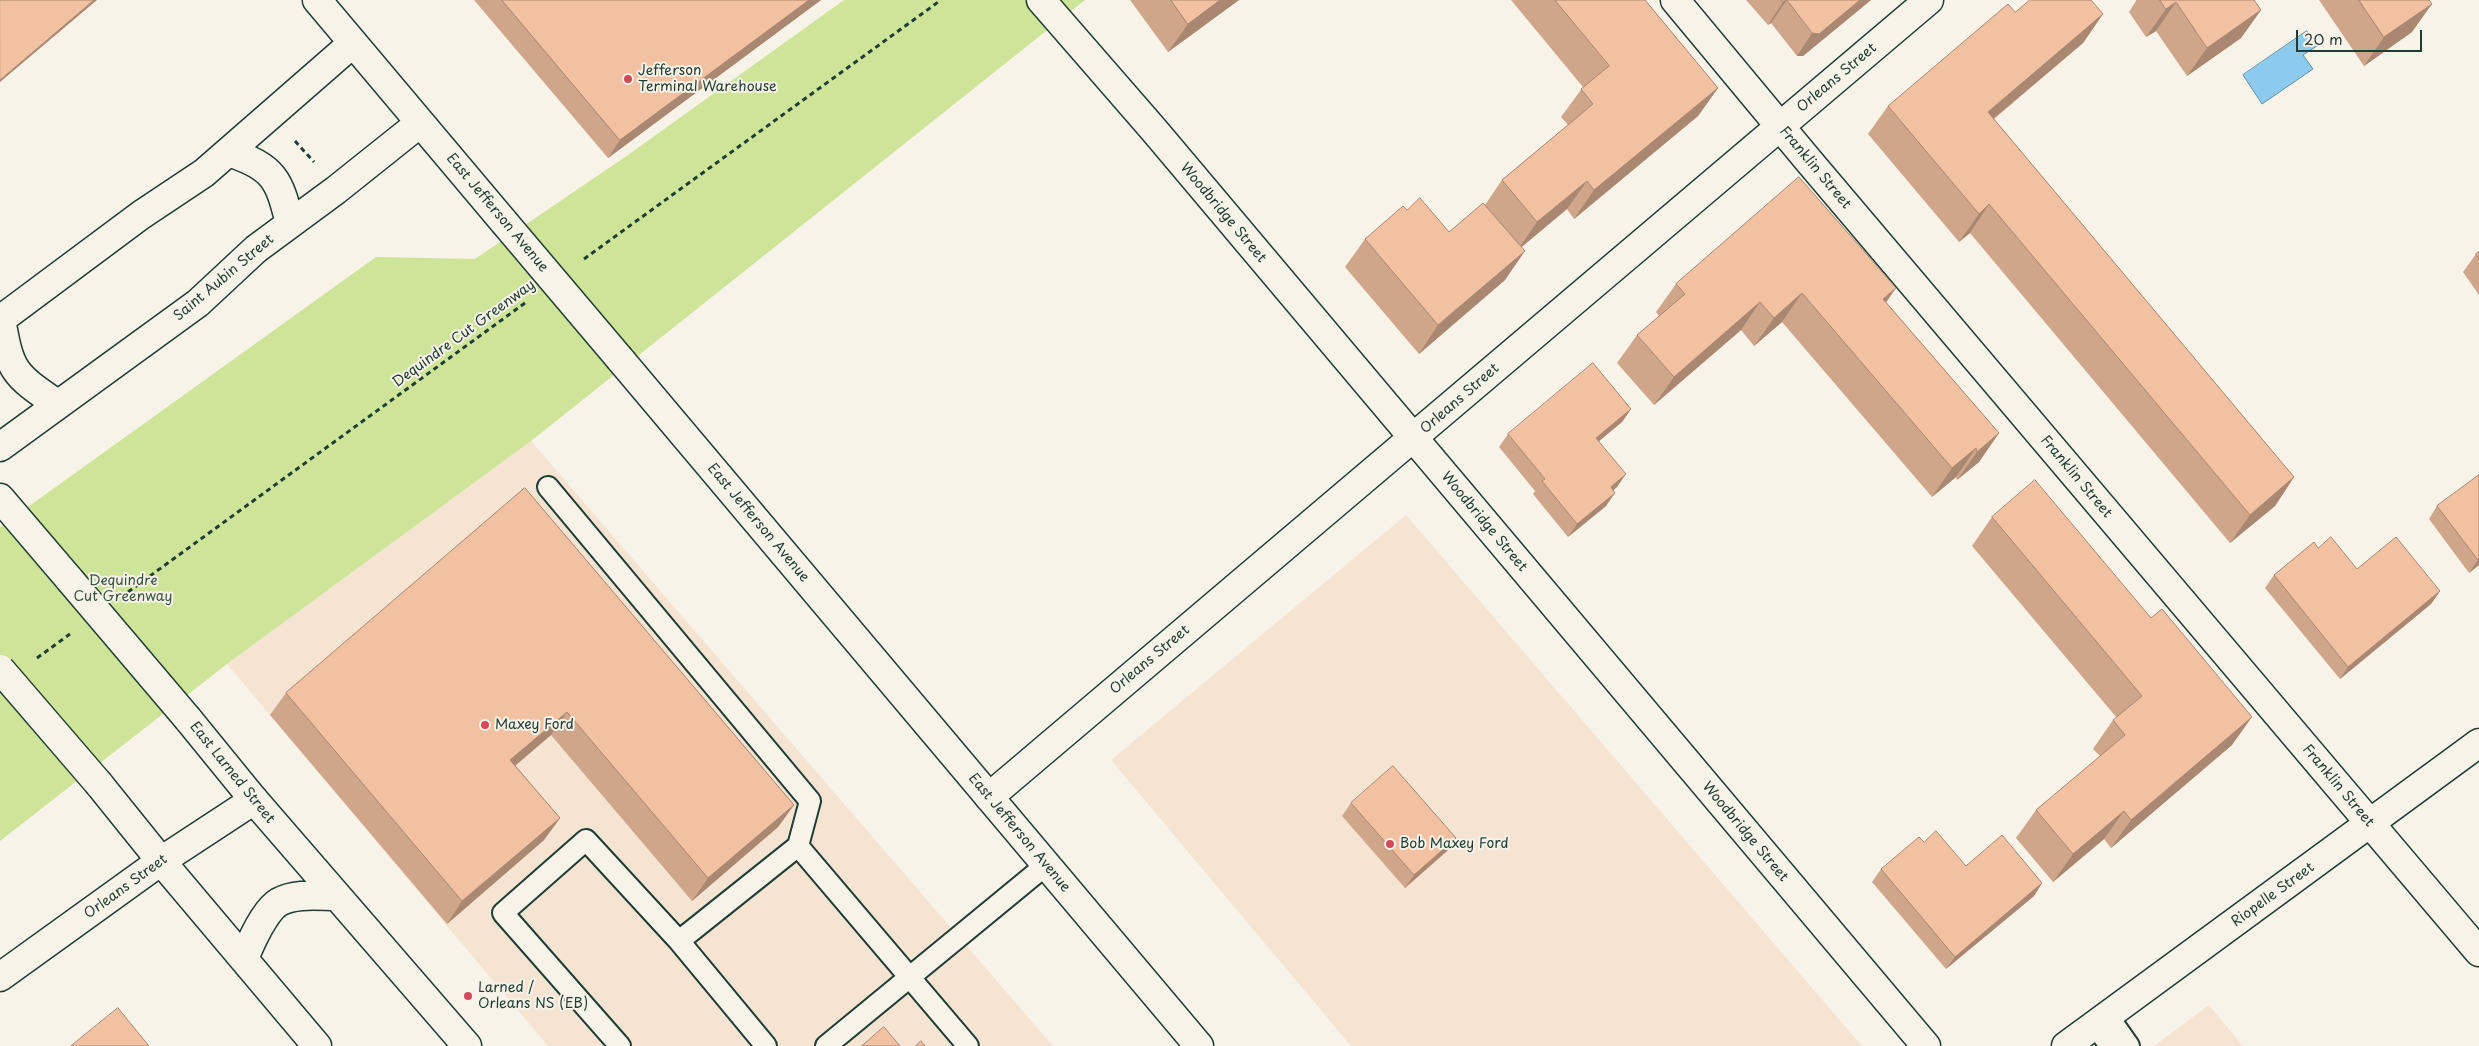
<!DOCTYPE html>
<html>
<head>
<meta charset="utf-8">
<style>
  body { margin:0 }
  #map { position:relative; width:2479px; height:1046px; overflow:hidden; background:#f7f3e8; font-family:"Playpen Sans",sans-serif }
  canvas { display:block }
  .scale { position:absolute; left:2296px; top:30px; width:126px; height:22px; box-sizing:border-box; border:2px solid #1f3d34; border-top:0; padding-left:6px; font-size:15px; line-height:18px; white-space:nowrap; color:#1f3d34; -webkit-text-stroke:4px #f7f3e8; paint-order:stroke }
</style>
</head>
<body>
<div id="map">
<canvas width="2479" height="1046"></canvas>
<div class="scale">20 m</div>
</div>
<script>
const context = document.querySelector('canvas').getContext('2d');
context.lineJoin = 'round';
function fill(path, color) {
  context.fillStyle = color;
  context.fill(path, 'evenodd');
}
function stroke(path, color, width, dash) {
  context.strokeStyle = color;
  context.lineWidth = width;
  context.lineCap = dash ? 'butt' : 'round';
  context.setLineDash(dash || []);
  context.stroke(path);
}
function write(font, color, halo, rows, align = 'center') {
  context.font = font + ' "Playpen Sans",sans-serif';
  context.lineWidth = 4;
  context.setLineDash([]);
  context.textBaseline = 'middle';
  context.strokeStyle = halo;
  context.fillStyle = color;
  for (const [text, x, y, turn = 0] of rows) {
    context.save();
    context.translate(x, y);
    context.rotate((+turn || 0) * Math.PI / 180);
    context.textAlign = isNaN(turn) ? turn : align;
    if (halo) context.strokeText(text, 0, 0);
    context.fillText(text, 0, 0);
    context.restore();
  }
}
fill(new Path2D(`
  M 531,441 L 1053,1046 L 548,1046 L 227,664 Z
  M 1406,515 L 1862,1046 L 1351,1046 L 1111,760 Z
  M 2209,1005 L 2243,1046 L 2154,1046 Z`), '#f6e4d3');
fill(new Path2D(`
  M 844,0 L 1085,0 L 531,441 L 227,664 L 0,841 L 0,527 L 376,257 L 475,259 L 628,155 Z`), '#cee499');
const water = new Path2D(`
  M 2307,31 L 2317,46 L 2303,55 L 2313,69 L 2262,104 L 2243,75 Z`);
fill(water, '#8ccbed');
stroke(water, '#6092a3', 1);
const service = new Path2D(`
  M 548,487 L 810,801 L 798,846
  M 679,941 L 766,1046
  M 2108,1016 L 2129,1046
  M 2095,1025 L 2110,1046
  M 620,1046 L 503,913 L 586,840 L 679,941 L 798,846 L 968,1046
  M 826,1046 L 1046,865`);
const minor = new Path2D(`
  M 1041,0 L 1154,130 L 1926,1046
  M 1675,0 L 1808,160 L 2479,952
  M 989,797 L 1929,0
  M 0,977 L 161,861 L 254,800
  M 2066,1046 L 2479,743`);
const tertiary = new Path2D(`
  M 0,498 L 70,580
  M 188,719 L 254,800 L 467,1046
  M 99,784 L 161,861 L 317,1046
  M 244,959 C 250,944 265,910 279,902 C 296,893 318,896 336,896`);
const secondary = new Path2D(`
  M 317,0 L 504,222
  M 229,152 C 274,168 279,178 290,224
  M 1,319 C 10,371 13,374 57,404
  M 0,320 L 141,215 L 204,173 L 353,43
  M 620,359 L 1199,1046
  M 0,447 L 198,303 L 256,249 L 336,190 L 420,123`);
stroke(service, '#1f3d34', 24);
stroke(minor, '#1f3d34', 31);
stroke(tertiary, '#1f3d34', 31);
stroke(secondary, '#1f3d34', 31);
stroke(new Path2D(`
  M 295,141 L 314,162
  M 584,259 L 941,0
  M 128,592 L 525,303
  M 37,658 L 70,634`), '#1f3d34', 3, [5, 4]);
stroke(service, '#f7f3e8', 20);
stroke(minor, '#f7f3e8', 28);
stroke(tertiary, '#f7f3e8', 28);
stroke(secondary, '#f7f3e8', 28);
const tertiaryBridge = new Path2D(`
  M 70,580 L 188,719
  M 0,669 L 99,784`);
const secondaryBridge = new Path2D(`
  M 504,222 L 620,359`);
stroke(tertiaryBridge, '#1f3d34', 31, []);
stroke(secondaryBridge, '#1f3d34', 31, []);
stroke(tertiaryBridge, '#f7f3e8', 28);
stroke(secondaryBridge, '#f7f3e8', 28);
fill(new Path2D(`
  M 474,0 L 821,0 L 608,158 Z
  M 1130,0 L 1239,0 L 1168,52 Z
  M 1511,0 L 1645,0 L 1718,88 L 1698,116 L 1574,219 L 1567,209 L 1521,247 L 1505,280 L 1419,354 L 1345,267 L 1365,239 L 1407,210 L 1449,232 L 1485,205 L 1502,180 L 1568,125 L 1561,117 L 1583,87 Z
  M 1746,0 L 1871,0 L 1803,56 L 1797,56 L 1771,23 L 1768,25 Z
  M 2136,0 L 2254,0 L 2261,10 L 2241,38 L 2187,76 L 2156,31 L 2146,37 L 2129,12 L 2136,1 Z
  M 2319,0 L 2429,0 L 2412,32 L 2364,66 Z
  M 2015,12 L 2103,14 L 2083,43 L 1994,119 L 2294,477 L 2275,506 L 2230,543 L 1970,233 L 1959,242 L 1868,134 L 1888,106 Z
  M 1799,177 L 1886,302 L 1999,433 L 1979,462 L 1957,480 L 1956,477 L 1932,497 L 1782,322 L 1754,346 L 1741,330 L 1654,405 L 1617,363 L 1637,335 L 1659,316 L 1656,312 L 1676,284 Z
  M 2479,252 L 2479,295 L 2463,272 L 2476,254 Z
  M 1631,409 L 1622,422 L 1599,441 L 1617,487 L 1613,490 L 1606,506 L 1568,537 L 1533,494 L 1535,491 L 1499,447 L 1508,434 Z
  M 2479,475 L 2479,565 L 2469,573 L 2429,519 L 2437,506 Z
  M 525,488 L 794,805 L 778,827 L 692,901 L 551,735 L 515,765 L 560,818 L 544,840 L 447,924 L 270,715 L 286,693 Z
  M 1992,517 L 2232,745 L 2111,848 L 2104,839 L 2053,882 L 2016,838 L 2036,810 L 2100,756 L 2093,749 L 2113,720 L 2117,718 L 1972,546 Z
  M 2318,548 L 2357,569 L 2440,591 L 2431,604 L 2340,679 L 2265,588 L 2274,575 Z
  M 1351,803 L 1447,851 L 1405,888 L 1342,816 Z
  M 1924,842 L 1966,866 L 2042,883 L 2034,896 L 1946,969 L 1872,882 L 1881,869 Z`), '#d0a68b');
fill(new Path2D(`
  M 94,0 L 97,0 L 0,82 L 0,80 Z
  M 809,0 L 821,0 L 608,158 L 620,140 Z
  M 1220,0 L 1239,0 L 1168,52 L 1188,24 Z
  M 1787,0 L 1771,23 L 1768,25 L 1783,2 Z
  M 1860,0 L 1871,0 L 1803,56 L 1797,56 L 1812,33 Z
  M 2176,2 L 2156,31 L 2146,37 L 2166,9 Z
  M 2432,4 L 2412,32 L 2364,66 L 2384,37 Z
  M 2261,10 L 2241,38 L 2187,76 L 2207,48 Z
  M 2103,14 L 2083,43 L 1968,140 L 1988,112 Z
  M 1718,88 L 1698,116 L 1574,219 L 1594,190 Z
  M 1587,181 L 1567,209 L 1517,251 L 1537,222 Z
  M 1989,204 L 1970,233 L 1959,242 L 1979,214 Z
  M 1525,251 L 1505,280 L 1419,354 L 1438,325 Z
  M 1896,288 L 1876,317 L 1883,299 Z
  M 1802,293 L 1782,322 L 1754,346 L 1774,318 Z
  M 1760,302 L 1741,330 L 1654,405 L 1674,377 Z
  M 1631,409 L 1622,422 L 1587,451 L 1596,438 Z
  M 1999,433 L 1979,462 L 1957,480 L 1977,452 Z
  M 1976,448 L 1956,477 L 1932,497 L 1952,468 Z
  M 1626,474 L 1617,487 L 1602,500 L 1611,487 Z
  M 2294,477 L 2275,506 L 2230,543 L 2250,515 Z
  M 1615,493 L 1606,506 L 1568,537 L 1577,524 Z
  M 2479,559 L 2479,565 L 2469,573 L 2478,560 Z
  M 2440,591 L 2431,604 L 2340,679 L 2348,667 Z
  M 567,712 L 551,735 L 495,783 L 510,760 Z
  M 2252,717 L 2232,745 L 2111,848 L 2131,820 Z
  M 794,805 L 778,827 L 692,901 L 708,878 Z
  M 2124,811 L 2104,839 L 2053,882 L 2073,854 Z
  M 560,818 L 544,840 L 447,924 L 462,901 Z
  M 1456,838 L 1447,851 L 1405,888 L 1414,875 Z
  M 2042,883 L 2034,896 L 1946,969 L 1955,957 Z`), '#a98771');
const building = new Path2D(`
  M 0,0 L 94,0 L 0,80 Z
  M 502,0 L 809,0 L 620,140 Z
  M 1171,0 L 1220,0 L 1188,24 Z
  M 1555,0 L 1645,0 L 1718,88 L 1594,190 L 1587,181 L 1537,222 L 1502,180 L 1593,104 L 1581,89 L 1609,66 Z
  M 1781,0 L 1860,0 L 1819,34 L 1812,33 L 1787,0 L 1783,2 Z
  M 2030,0 L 2091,0 L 2103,14 L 1988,112 L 2294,477 L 2250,515 L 1989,204 L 1979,214 L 1888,106 L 2008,4 L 2015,12 Z
  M 2160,0 L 2254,0 L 2261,10 L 2207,48 L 2176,2 L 2166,9 Z
  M 2359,0 L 2429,0 L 2432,4 L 2384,37 Z
  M 1799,177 L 1896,288 L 1883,299 L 1999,433 L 1977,452 L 1976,448 L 1952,468 L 1802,293 L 1774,318 L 1760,302 L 1674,377 L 1637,335 L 1685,294 L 1676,284 Z
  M 1420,198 L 1449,232 L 1483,203 L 1525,251 L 1438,325 L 1365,239 L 1403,206 L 1407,210 Z
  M 2479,252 L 2479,259 L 2476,254 Z
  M 1593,363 L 1631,409 L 1596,438 L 1626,474 L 1611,487 L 1615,493 L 1577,524 L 1542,481 L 1545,479 L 1508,434 Z
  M 2479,475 L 2479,559 L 2478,560 L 2437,506 Z
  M 2035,480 L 2151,618 L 2162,609 L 2252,717 L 2131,820 L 2124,811 L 2073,854 L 2036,810 L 2125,735 L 2113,720 L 2142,696 L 1992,517 Z
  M 525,488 L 794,805 L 708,878 L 567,712 L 510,760 L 560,818 L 462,901 L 286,693 Z
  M 2331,537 L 2357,569 L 2396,537 L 2440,591 L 2348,667 L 2274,575 L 2314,542 L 2318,548 Z
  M 1393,766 L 1456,838 L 1414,875 L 1351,803 Z
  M 1936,831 L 1966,866 L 2002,835 L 2042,883 L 1955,957 L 1881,869 L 1919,837 L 1924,842 Z
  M 118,1008 L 149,1046 L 71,1046 Z
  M 884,1027 L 900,1046 L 862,1046 Z
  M 921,1041 L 925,1046 L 916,1046 Z`);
fill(building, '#f2c1a2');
stroke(building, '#a98771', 1);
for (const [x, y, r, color] of [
  [628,79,5,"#d1495b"],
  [485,725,5,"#d1495b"],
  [1390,844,5,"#d1495b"],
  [468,996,5,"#d1495b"]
]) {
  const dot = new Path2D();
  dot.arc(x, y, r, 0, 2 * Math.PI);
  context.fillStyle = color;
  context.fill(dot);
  stroke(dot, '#f7f3e8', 2);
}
write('14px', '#1f3d34', '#f7f3e8', [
  ["Jefferson",638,71],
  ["Terminal Warehouse",638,87],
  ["Maxey Ford",495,725],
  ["Bob Maxey Ford",1400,844],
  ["Larned /",478,988],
  ["Orleans NS (EB)",478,1004]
], 'left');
write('14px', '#1f3d34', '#f7f3e8', [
  ["Orleans Street",1837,78,-40],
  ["Franklin Street",1815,168,50],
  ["East Jefferson Avenue",497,213,50],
  ["Woodbridge Street",1223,213,50],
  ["Saint Aubin Street",224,278,-40],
  ["Dequindre Cut Greenway",464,334,-36],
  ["Orleans Street",1460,399,-41],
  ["Franklin Street",2076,477,50],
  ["Woodbridge Street",1484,522,50],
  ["East Jefferson Avenue",758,523,50],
  ["Orleans Street",1150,660,-40],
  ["East Larned Street",232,773,51],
  ["Franklin Street",2338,786,50],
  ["Woodbridge Street",1745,832,50],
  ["East Jefferson Avenue",1019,833,50],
  ["Orleans Street",126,887,-36],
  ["Riopelle Street",2273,895,-36]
]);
write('14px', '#395643', '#f7f3e8', [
  ["Dequindre",123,581],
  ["Cut Greenway",123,597]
]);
</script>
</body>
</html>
